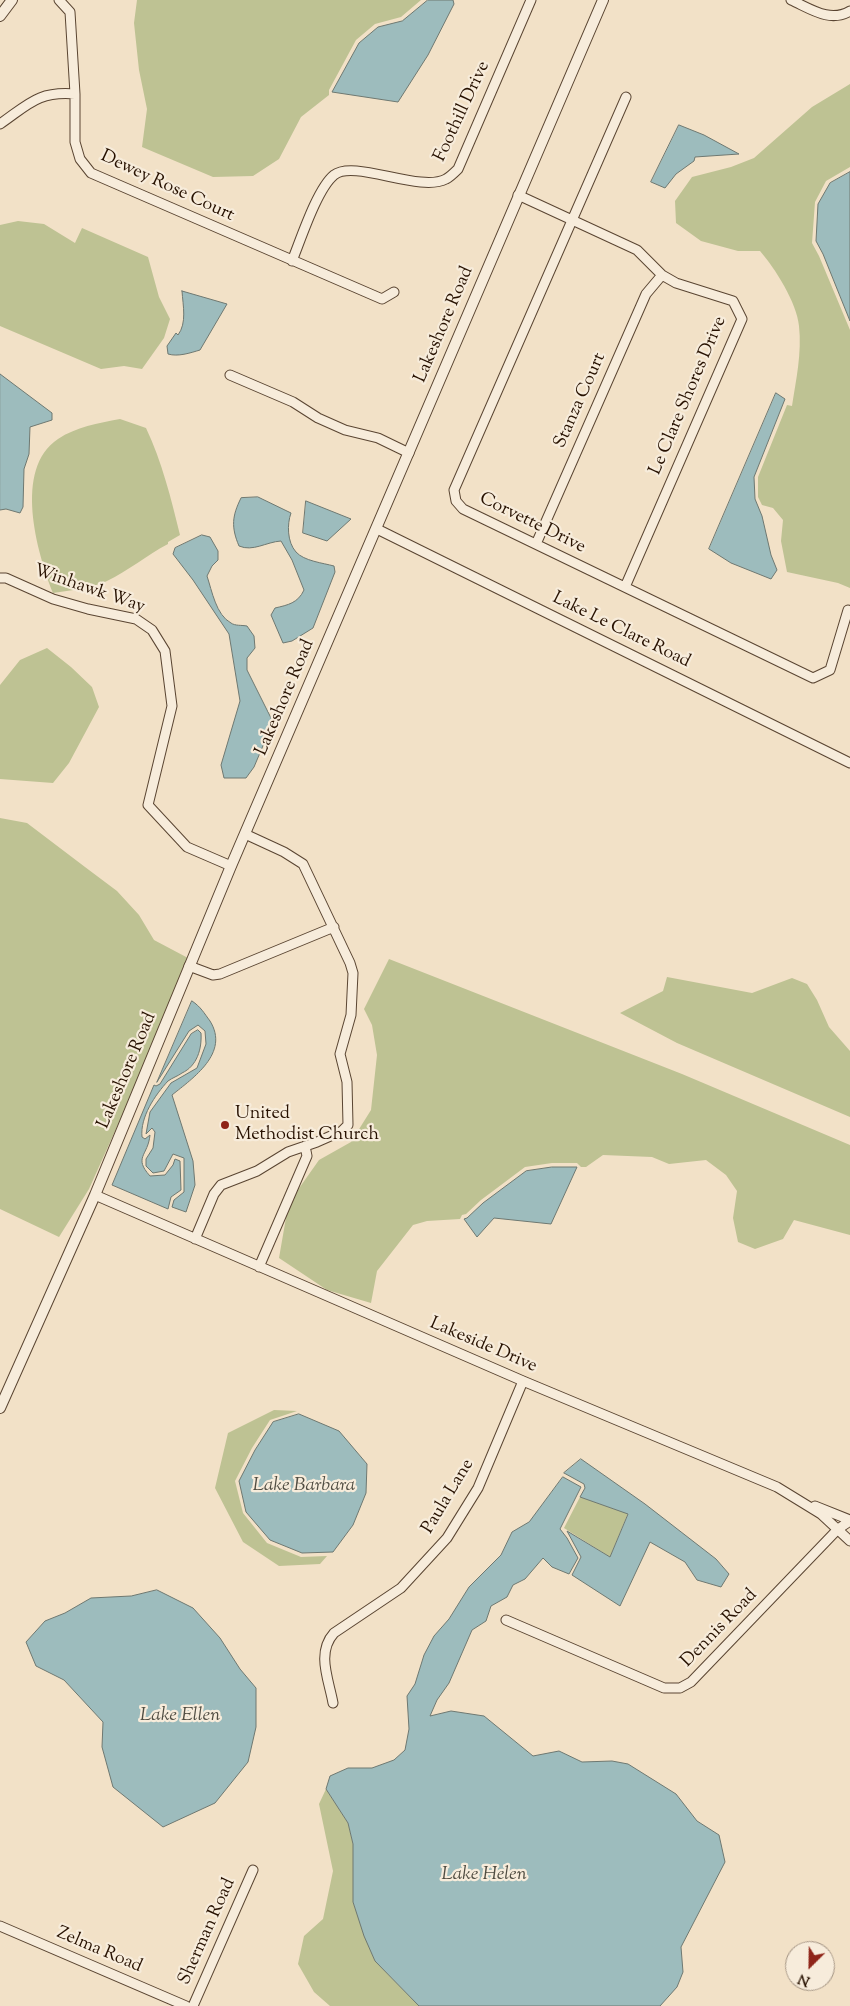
<!DOCTYPE html>
<html>
<head>
<meta charset="utf-8">
<style>
  body { margin:0 }
  #map { position:relative; width:850px; height:2006px; overflow:hidden; background:#f2e1c7; font-family:"Sorts Mill Goudy",serif }
  canvas { display:block }
  .north { position:absolute; left:785px; top:1941px; width:50px; height:50px; box-sizing:border-box; background:#f7ecdb; border:1px solid #a49483; border-radius:50%; rotate:203deg; font-size:14px; font-weight:700; line-height:20px; text-align:center; color:#271100 }
  .north::after { content:''; display:block; margin:auto; width:18px; height:22px; background:#8f2418; clip-path:polygon(50% 0,100% 100%,50% 72%,0 100%) }
</style>
</head>
<body>
<div id="map">
<canvas width="850" height="2006"></canvas>
<div class="north">N</div>
</div>
<script>
const context = document.querySelector('canvas').getContext('2d');
context.lineJoin = 'round';
function fill(path, color) {
  context.fillStyle = color;
  context.fill(path, 'evenodd');
}
function stroke(path, color, width, dash) {
  context.strokeStyle = color;
  context.lineWidth = width;
  context.lineCap = dash ? 'butt' : 'round';
  context.setLineDash(dash || []);
  context.stroke(path);
}
function write(font, color, halo, rows, align = 'center') {
  context.font = font + ' "Sorts Mill Goudy",serif';
  context.lineWidth = 4.5;
  context.setLineDash([]);
  context.textBaseline = 'middle';
  context.strokeStyle = halo;
  context.fillStyle = color;
  for (const [text, x, y, turn = 0] of rows) {
    context.save();
    context.translate(x, y);
    context.rotate((+turn || 0) * Math.PI / 180);
    context.textAlign = isNaN(turn) ? turn : align;
    if (halo) context.strokeText(text, 0, 0);
    context.fillText(text, 0, 0);
    context.restore();
  }
}
fill(new Path2D(`
  M 137,0 L 421,0 L 401,17 L 375,24 L 356,40 L 329,90 L 329,95 L 301,117 L 279,159 L 253,176 L 213,177 L 142,147 L 147,109 L 139,70 L 134,23 Z
  M 850,84 L 850,167 L 826,181 L 815,202 L 812,243 L 819,256 L 850,330 L 850,588 L 838,583 L 787,572 L 781,541 L 783,520 L 773,508 L 762,505 L 758,497 L 758,477 L 787,405 L 792,406 C 796,380 802,353 799,326 C 797,303 775,268 760,251 L 738,251 L 701,241 L 676,223 L 675,201 L 692,177 L 731,167 L 754,158 L 812,107 Z
  M 18,221 L 44,224 L 75,243 L 82,228 L 148,257 L 159,297 L 170,319 L 164,338 L 142,369 L 124,366 L 101,369 L 0,326 L 0,225 Z
  M 120,419 L 146,428 C 162,462 171,498 180,535 L 168,542 L 168,544 C 147,555 128,571 107,581 C 90,589 71,590 53,593 C 37,552 13,469 58,439 C 76,427 98,423 120,419 Z
  M 47,648 L 71,667 L 92,687 L 99,707 L 69,763 L 53,783 L 0,779 L 0,685 L 20,660 Z
  M 0,818 L 27,823 L 85,867 L 117,891 L 139,915 L 154,940 L 188,958 L 133,1091 L 89,1189 L 59,1237 L 0,1209 Z
  M 389,959 L 682,1074 L 850,1145 L 850,1235 L 794,1220 L 783,1239 L 755,1249 L 738,1242 L 733,1218 L 737,1191 L 726,1175 L 706,1160 L 669,1164 L 652,1157 L 603,1155 L 586,1167 L 581,1167 L 577,1163 L 552,1163 L 525,1167 L 481,1200 L 466,1214 L 462,1215 L 460,1219 L 427,1221 L 413,1225 L 377,1271 L 371,1303 L 327,1290 L 279,1258 L 287,1212 L 295,1194 L 319,1160 L 351,1142 L 371,1110 L 377,1055 L 372,1025 L 364,1009 Z
  M 667,977 L 752,993 L 792,978 L 807,984 L 817,1000 L 829,1027 L 850,1051 L 850,1117 L 677,1043 L 620,1013 L 663,991 Z
  M 274,1410 L 297,1411 L 270,1420 L 252,1448 L 235,1481 L 243,1513 L 267,1543 L 301,1557 L 327,1556 L 320,1564 L 279,1566 L 243,1542 L 215,1488 L 228,1433 Z
  M 580,1497 L 628,1513 L 610,1557 L 564,1528 Z
  M 326,1789 L 348,1823 L 353,1844 L 353,1902 L 375,1961 L 419,2006 L 330,2006 L 314,1992 L 298,1964 L 304,1936 L 323,1919 L 333,1871 L 319,1804 Z`), '#bec293');
const water = new Path2D(`
  M 428,0 L 453,0 L 454,4 L 428,55 L 398,102 L 332,92 L 359,43 L 378,27 L 402,21 Z
  M 679,125 L 704,135 L 739,154 L 695,157 L 694,161 L 676,174 L 665,188 L 651,182 Z
  M 850,172 L 850,321 L 823,254 L 816,241 L 818,204 L 830,183 Z
  M 182,291 L 227,304 L 200,350 C 190,353 178,357 168,354 L 167,346 L 176,333 L 178,335 C 187,323 183,306 182,291 Z
  M 0,374 L 52,413 L 52,420 L 30,427 L 29,454 L 24,469 L 23,507 L 20,513 L 6,509 L 0,510 Z
  M 776,393 L 785,399 L 754,477 L 755,499 L 762,516 L 771,555 L 777,570 L 771,579 L 731,563 L 709,549 Z
  M 258,497 L 291,513 C 287,524 287,542 296,552 C 304,561 323,563 334,566 L 335,572 L 313,628 L 292,641 L 283,643 L 271,615 L 275,608 C 288,605 298,603 304,590 L 292,560 L 281,541 C 266,542 253,552 239,546 C 231,527 232,516 241,498 Z
  M 306,501 L 351,519 L 327,541 L 303,533 Z
  M 202,535 L 210,537 L 218,551 L 218,560 L 212,566 L 207,576 C 212,591 216,615 231,623 C 235,626 242,625 247,626 L 254,636 L 255,648 L 247,658 L 247,670 L 273,722 L 254,767 L 246,778 L 224,778 L 221,765 L 240,701 L 229,634 L 193,580 L 173,554 L 175,548 Z
  M 192,1001 C 201,1007 204,1013 210,1021 C 230,1053 193,1078 172,1095 L 193,1161 L 195,1185 L 186,1212 L 172,1207 L 174,1200 L 184,1192 L 184,1158 L 173,1154 L 164,1171 L 153,1173 L 146,1166 L 146,1159 L 153,1148 L 155,1132 L 152,1128 L 146,1134 L 150,1112 L 171,1083 L 197,1068 L 206,1044 L 205,1031 L 198,1025 L 189,1031 L 157,1082 Z
  M 198,1030 L 201,1033 C 202,1049 197,1066 182,1073 C 178,1076 172,1078 168,1081 C 155,1095 140,1117 142,1137 L 145,1139 L 150,1135 C 148,1156 133,1157 150,1176 L 165,1175 L 173,1165 L 175,1159 L 180,1161 L 181,1190 L 171,1197 L 168,1209 L 112,1185 L 154,1085 L 156,1086 L 160,1084 L 191,1034 Z
  M 552,1167 L 577,1167 L 551,1224 L 494,1218 L 477,1237 L 464,1219 L 467,1218 L 483,1203 L 526,1171 Z
  M 299,1414 L 339,1431 L 367,1464 L 366,1493 L 353,1525 L 333,1552 L 302,1553 L 270,1540 L 246,1512 L 239,1481 L 255,1450 L 273,1422 Z
  M 581,1459 L 645,1504 L 716,1559 L 729,1574 L 721,1587 L 697,1580 L 685,1562 L 650,1542 L 620,1606 L 572,1575 L 581,1557 L 567,1531 L 610,1557 L 628,1514 L 580,1497 L 585,1488 L 584,1484 L 564,1473 Z
  M 563,1477 L 581,1487 L 560,1529 L 567,1538 L 578,1558 L 569,1574 L 552,1567 L 543,1558 L 525,1579 L 513,1585 L 507,1597 L 491,1606 L 486,1621 L 472,1630 L 449,1683 L 437,1700 L 430,1716 L 451,1711 L 484,1716 L 533,1756 L 559,1751 L 582,1762 L 612,1761 L 628,1764 L 676,1794 L 697,1821 L 719,1835 L 725,1862 L 681,1947 L 683,1972 L 677,1987 L 660,2006 L 419,2006 L 375,1961 L 364,1936 L 353,1902 L 353,1844 L 348,1823 L 326,1789 L 330,1776 L 348,1768 L 372,1768 L 394,1760 L 405,1750 L 409,1729 L 407,1696 L 415,1684 L 424,1655 L 434,1636 L 449,1619 L 469,1587 L 501,1555 L 512,1532 L 529,1522 Z
  M 157,1590 L 193,1608 L 220,1638 L 240,1669 L 256,1688 L 256,1727 L 248,1762 L 215,1803 L 163,1827 L 113,1787 L 102,1747 L 103,1722 L 64,1680 L 36,1666 L 26,1642 L 45,1621 L 65,1613 L 91,1598 L 131,1596 Z`);
fill(water, '#9dbcbd');
stroke(water, '#6e7871', 1);
const minor = new Path2D(`
  M 59,0 L 70,12 L 75,94 L 75,142 L 80,159 L 91,173 L 382,299 L 394,292
  M 791,0 C 811,9 830,23 850,11
  M 626,97 L 454,490 L 456,501 L 463,509 L 813,678 L 830,670 L 848,610
  M 0,124 C 29,104 38,91 75,94
  M 518,195 L 637,250 L 662,275 L 676,283 L 733,301 L 742,319 L 625,587
  M 292,261 C 301,239 317,189 334,175 C 354,159 420,193 446,179 C 450,177 454,173 458,169 L 531,0
  M 230,375 L 293,402 L 318,418 L 345,430 L 378,438 L 409,453
  M 377,529 L 850,763
  M 536,544 L 646,294 L 662,275
  M 0,578 L 6,578 L 53,599 L 88,609 L 136,619 L 152,630 L 165,651 L 172,706 L 148,805 L 187,847 L 231,866
  M 189,966 L 213,975 L 220,974 L 334,927
  M 95,1195 L 523,1381 L 777,1487 L 821,1514 L 850,1541
  M 195,1239 L 214,1194 L 221,1185 L 257,1171 L 288,1152 L 317,1142 L 342,1131 L 348,1125 L 347,1082 L 340,1054 L 351,1015 L 353,973 L 350,963 L 303,864 L 284,852 L 245,834
  M 259,1267 L 307,1156 L 305,1146
  M 815,1506 L 850,1520
  M 506,1620 L 664,1688 L 680,1688 L 691,1682 L 838,1529 L 850,1521
  M 333,1703 C 329,1680 316,1653 334,1633 L 401,1588 L 447,1538 L 478,1488 L 523,1381
  M 0,1926 L 186,2006
  M 193,2006 L 253,1870`);
const tertiary = new Path2D(`
  M 0,16 L 12,0
  M 0,1408 L 95,1195 L 231,866 L 603,0`);
stroke(minor, '#5a4532', 11);
stroke(tertiary, '#5a4532', 12);
stroke(minor, '#f7ecdb', 9);
stroke(tertiary, '#f7ecdb', 10);
for (const [x, y, r, color] of [
  [225,1125,5,"#8f2418"]
]) {
  const dot = new Path2D();
  dot.arc(x, y, r, 0, 2 * Math.PI);
  context.fillStyle = color;
  context.fill(dot);
  stroke(dot, '#f7ecdb', 2);
}
write('18px', '#271100', '#f7ecdb', [
  ["Foothill Drive",463,112,-65],
  ["Dewey Rose Court",167,187,25],
  ["Lakeshore Road",445,325,-67],
  ["Le Clare Shores Drive",689,396,-67],
  ["Stanza Court",581,401,-66],
  ["Corvette Drive",532,524,26],
  ["Winhawk Way",89,590,19],
  ["Lake Le Clare Road",621,631,26],
  ["Lakeshore Road",286,698,-67],
  ["Lakeshore Road",128,1071,-67],
  ["Lakeside Drive",483,1346,23],
  ["Paula Lane",449,1497,-59],
  ["Dennis Road",720,1629,-46],
  ["Sherman Road",208,1932,-66],
  ["Zelma Road",99,1951,23]
]);
write('18px', '#271100', '#f7ecdb', [
  ["United",235,1115],
  ["Methodist Church",235,1136]
], 'left');
write('italic 19px', '#504d42', '#f7ecdb', [
  ["Lake Barbara",304,1487],
  ["Lake Ellen",180,1717],
  ["Lake Helen",484,1876]
]);
</script>
</body>
</html>
